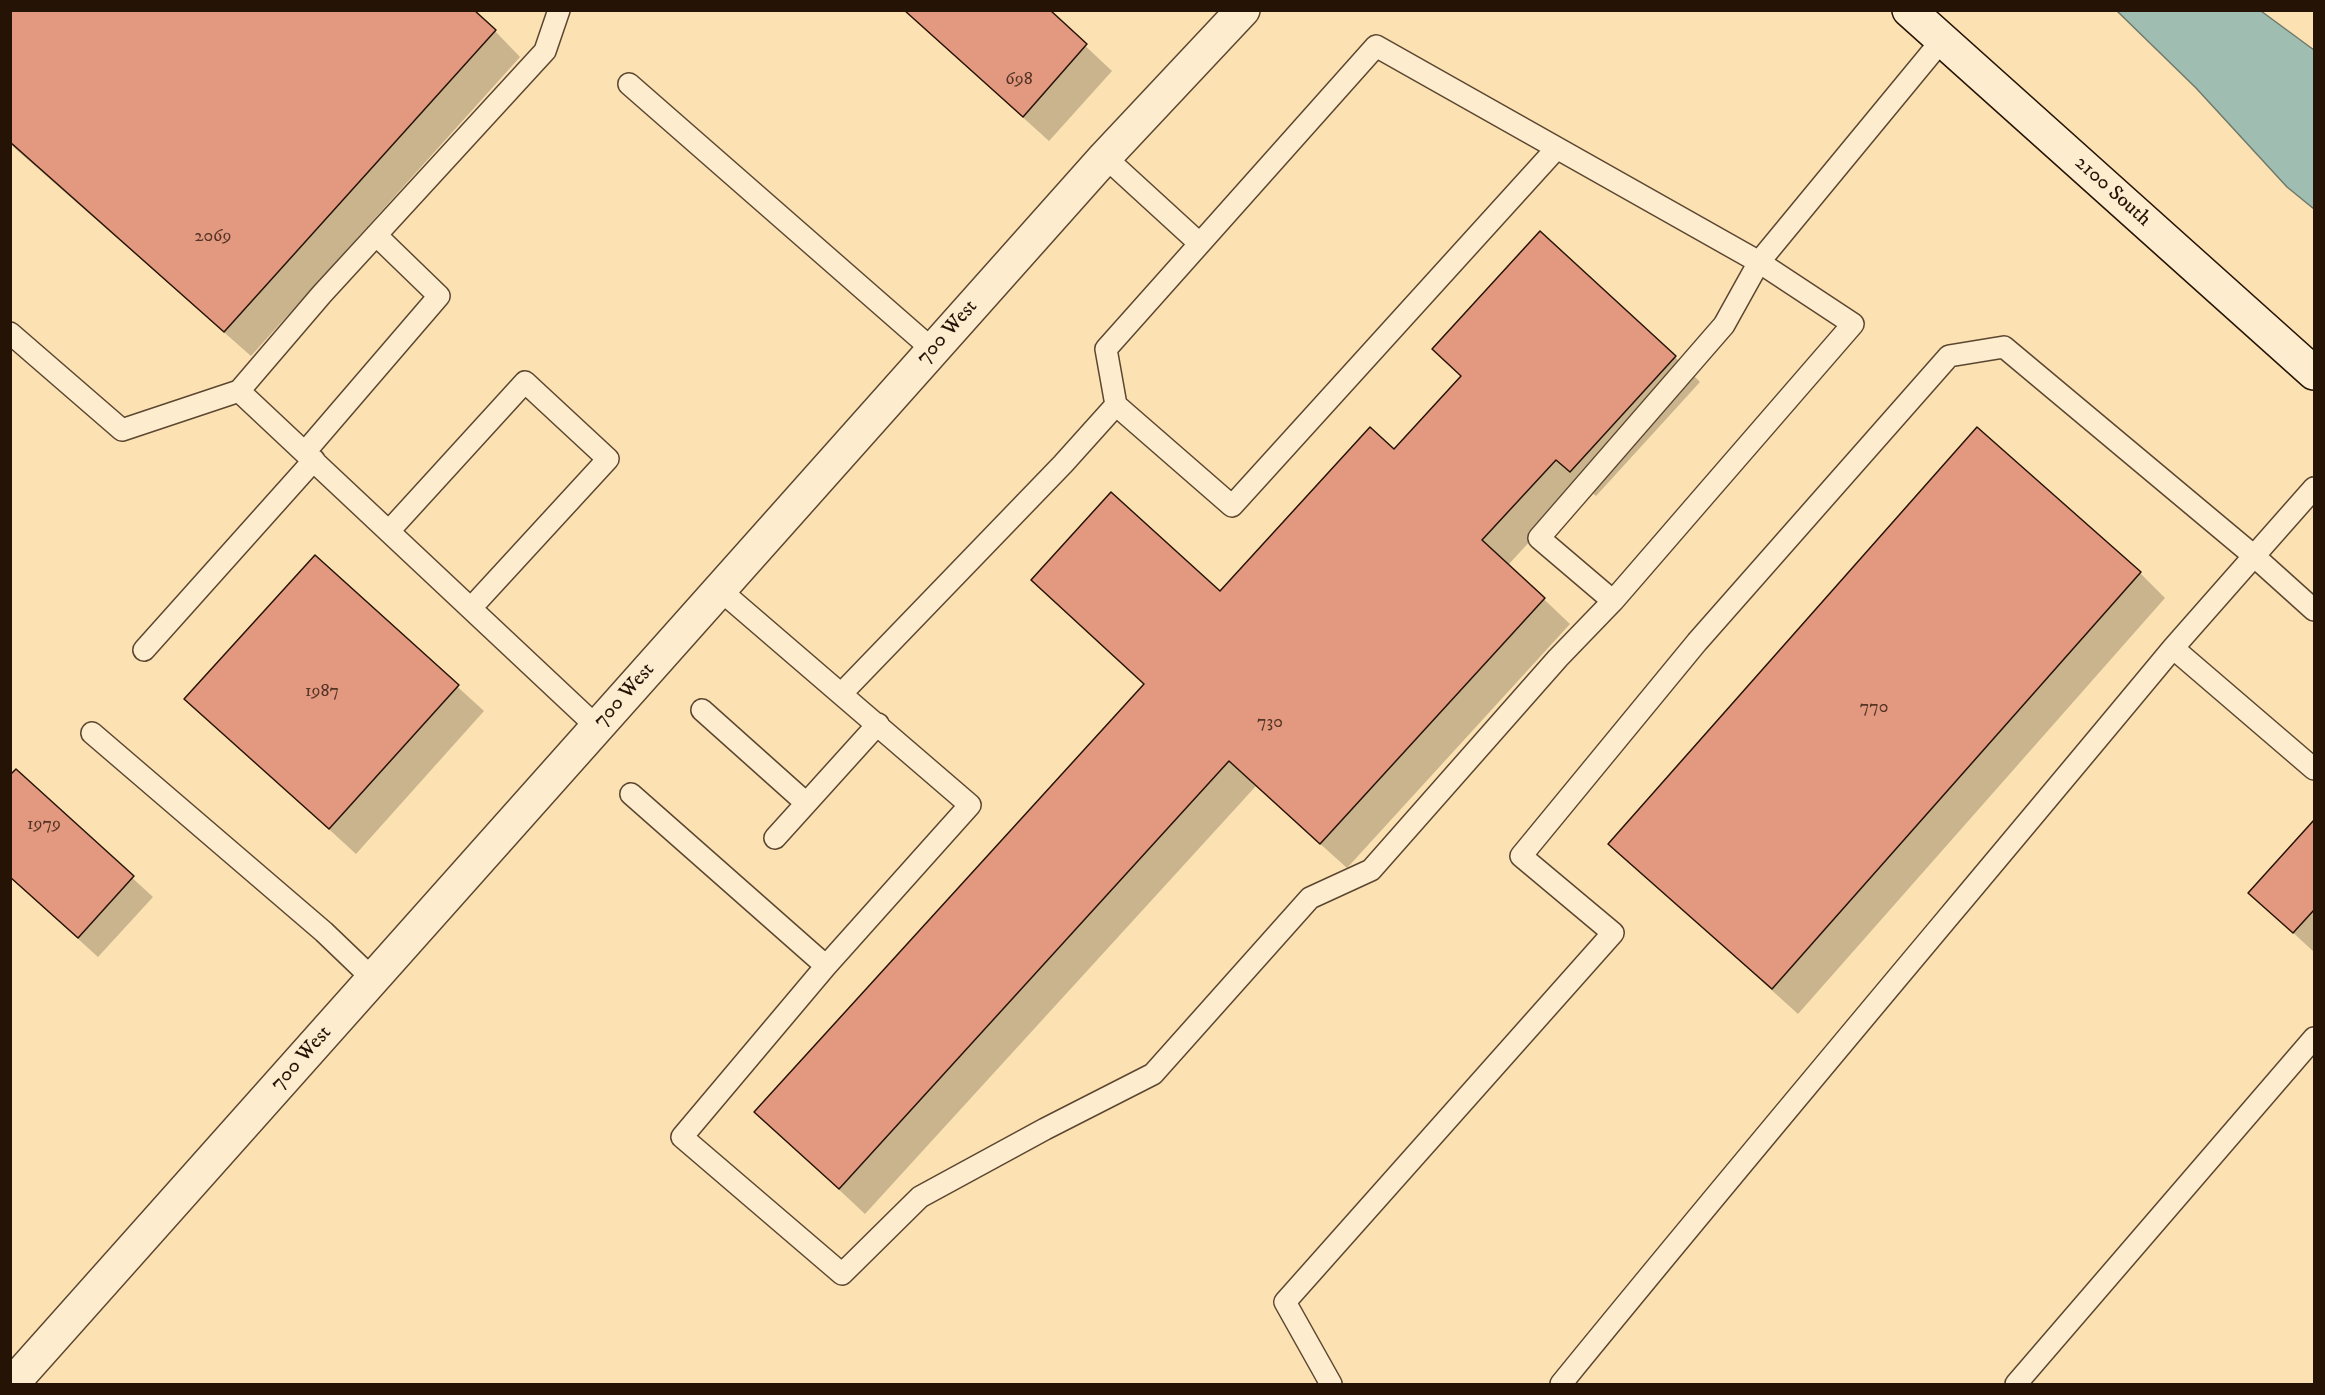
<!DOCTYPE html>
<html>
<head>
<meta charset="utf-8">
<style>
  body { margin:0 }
  #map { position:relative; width:2325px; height:1395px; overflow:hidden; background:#fce1b2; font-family:"IM FELL DW Pica",serif }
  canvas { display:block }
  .frame { position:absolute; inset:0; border:12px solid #251306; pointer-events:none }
</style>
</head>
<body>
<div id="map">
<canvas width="2325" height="1395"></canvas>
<div class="frame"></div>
</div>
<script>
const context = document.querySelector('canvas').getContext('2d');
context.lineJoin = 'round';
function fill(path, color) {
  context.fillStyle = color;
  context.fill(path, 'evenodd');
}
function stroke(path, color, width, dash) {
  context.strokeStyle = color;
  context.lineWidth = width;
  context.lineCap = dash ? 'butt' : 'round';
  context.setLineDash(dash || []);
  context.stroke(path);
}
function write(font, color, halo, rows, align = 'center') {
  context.font = font + ' "IM FELL DW Pica",serif';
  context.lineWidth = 5;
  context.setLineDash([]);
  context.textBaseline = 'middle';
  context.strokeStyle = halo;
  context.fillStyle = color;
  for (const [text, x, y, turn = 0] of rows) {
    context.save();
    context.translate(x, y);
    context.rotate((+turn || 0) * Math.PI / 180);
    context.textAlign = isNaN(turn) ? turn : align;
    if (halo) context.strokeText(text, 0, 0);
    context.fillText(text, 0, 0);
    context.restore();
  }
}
const water = new Path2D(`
  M 2117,11 L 2261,11 L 2314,50 L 2314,209 L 2287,187 L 2196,88 Z`);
fill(water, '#9fbdb0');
stroke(water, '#6e796c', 1.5);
fill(new Path2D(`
  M 10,10 L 495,31 L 520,57 L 251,356 L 10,144 Z
  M 904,10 L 1047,10 L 1112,71 L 1049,141 Z
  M 1675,357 L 1700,382 L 1596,496 L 1583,484 L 1508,565 L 1570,624 L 1347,868 L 1256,786 L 865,1214 L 756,1112 L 1145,685 L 1033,580 L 1220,593 L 1394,451 Z
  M 315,557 L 484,711 L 356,854 L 187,699 Z
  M 2140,573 L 2165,598 L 1798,1014 L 1610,844 Z
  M 16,771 L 153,897 L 98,957 L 10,877 Z
  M 2314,822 L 2314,952 L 2250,893 Z`), '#0003');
const building = new Path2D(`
  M 10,10 L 474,10 L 496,30 L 224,332 L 10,142 Z
  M 904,10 L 1050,10 L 1087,44 L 1023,117 Z
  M 1540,231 L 1676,356 L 1570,472 L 1556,460 L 1482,540 L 1545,598 L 1320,844 L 1229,761 L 839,1189 L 754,1112 L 1144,684 L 1031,580 L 1111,492 L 1220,591 L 1370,427 L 1394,449 L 1461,376 L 1432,349 Z
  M 1977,427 L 2141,572 L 1772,989 L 1608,844 Z
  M 315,555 L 459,685 L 329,829 L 184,699 Z
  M 16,769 L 134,876 L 78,938 L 10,877 L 10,775 Z
  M 2314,820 L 2314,910 L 2293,933 L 2248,893 Z`);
fill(building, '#e39880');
stroke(building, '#251306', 1.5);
const service = new Path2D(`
  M 629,84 L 933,350
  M 1105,157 L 1199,243
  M 10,333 L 122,430 L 239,391 L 322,294 L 545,51 L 559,10
  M 239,391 L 597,727
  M 1116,405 L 1232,506 L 1556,149
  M 305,452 L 439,296 L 376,235
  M 2314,488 L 2254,556 L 2314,610
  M 389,531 L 525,382 L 608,459 L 471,608
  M 720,590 L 970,805 L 826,966 L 682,1137 L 842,1274 L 920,1197 L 1045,1129 L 1153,1074 L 1310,898 L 1371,870 L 1558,658 L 1613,601 L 1853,324 L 1759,262 L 1724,325 L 1539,538 L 1613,601
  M 144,650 L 314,460
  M 842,693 L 1063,464 L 1116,405 L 1106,349 L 1376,46 L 1759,262 L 1942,40
  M 702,710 L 806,803
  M 92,733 L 324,932 L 373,979
  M 631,794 L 826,966
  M 775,838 L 878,724
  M 1331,1384 L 1285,1302 L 1613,933 L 1521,856 L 1697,642 L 1949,356 L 2004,347 L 2254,556 L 2173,648
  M 1561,1384 C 1762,1137 1969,894 2173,648 L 2314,769
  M 2016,1384 L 2314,1038`);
const tertiary = new Path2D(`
  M 12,1384 L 1105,157 L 1243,10`);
const secondary = new Path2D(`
  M 1909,10 L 2314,373`);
stroke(service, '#5b4631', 24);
stroke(tertiary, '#5b4631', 36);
stroke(secondary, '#251306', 36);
stroke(service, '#fdeccd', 21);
stroke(tertiary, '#fdeccd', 33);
stroke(secondary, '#fdeccd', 33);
write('18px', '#543424', null, [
  ["698",1019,80],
  ["2069",213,237],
  ["1987",322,692],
  ["770",1874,708],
  ["730",1270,723],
  ["1979",44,825]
]);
write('21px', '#251306', '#fdeccd', [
  ["2100 South",2112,192,42],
  ["700 West",948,333,-48],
  ["700 West",625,696,-48],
  ["700 West",302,1059,-48]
]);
</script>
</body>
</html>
